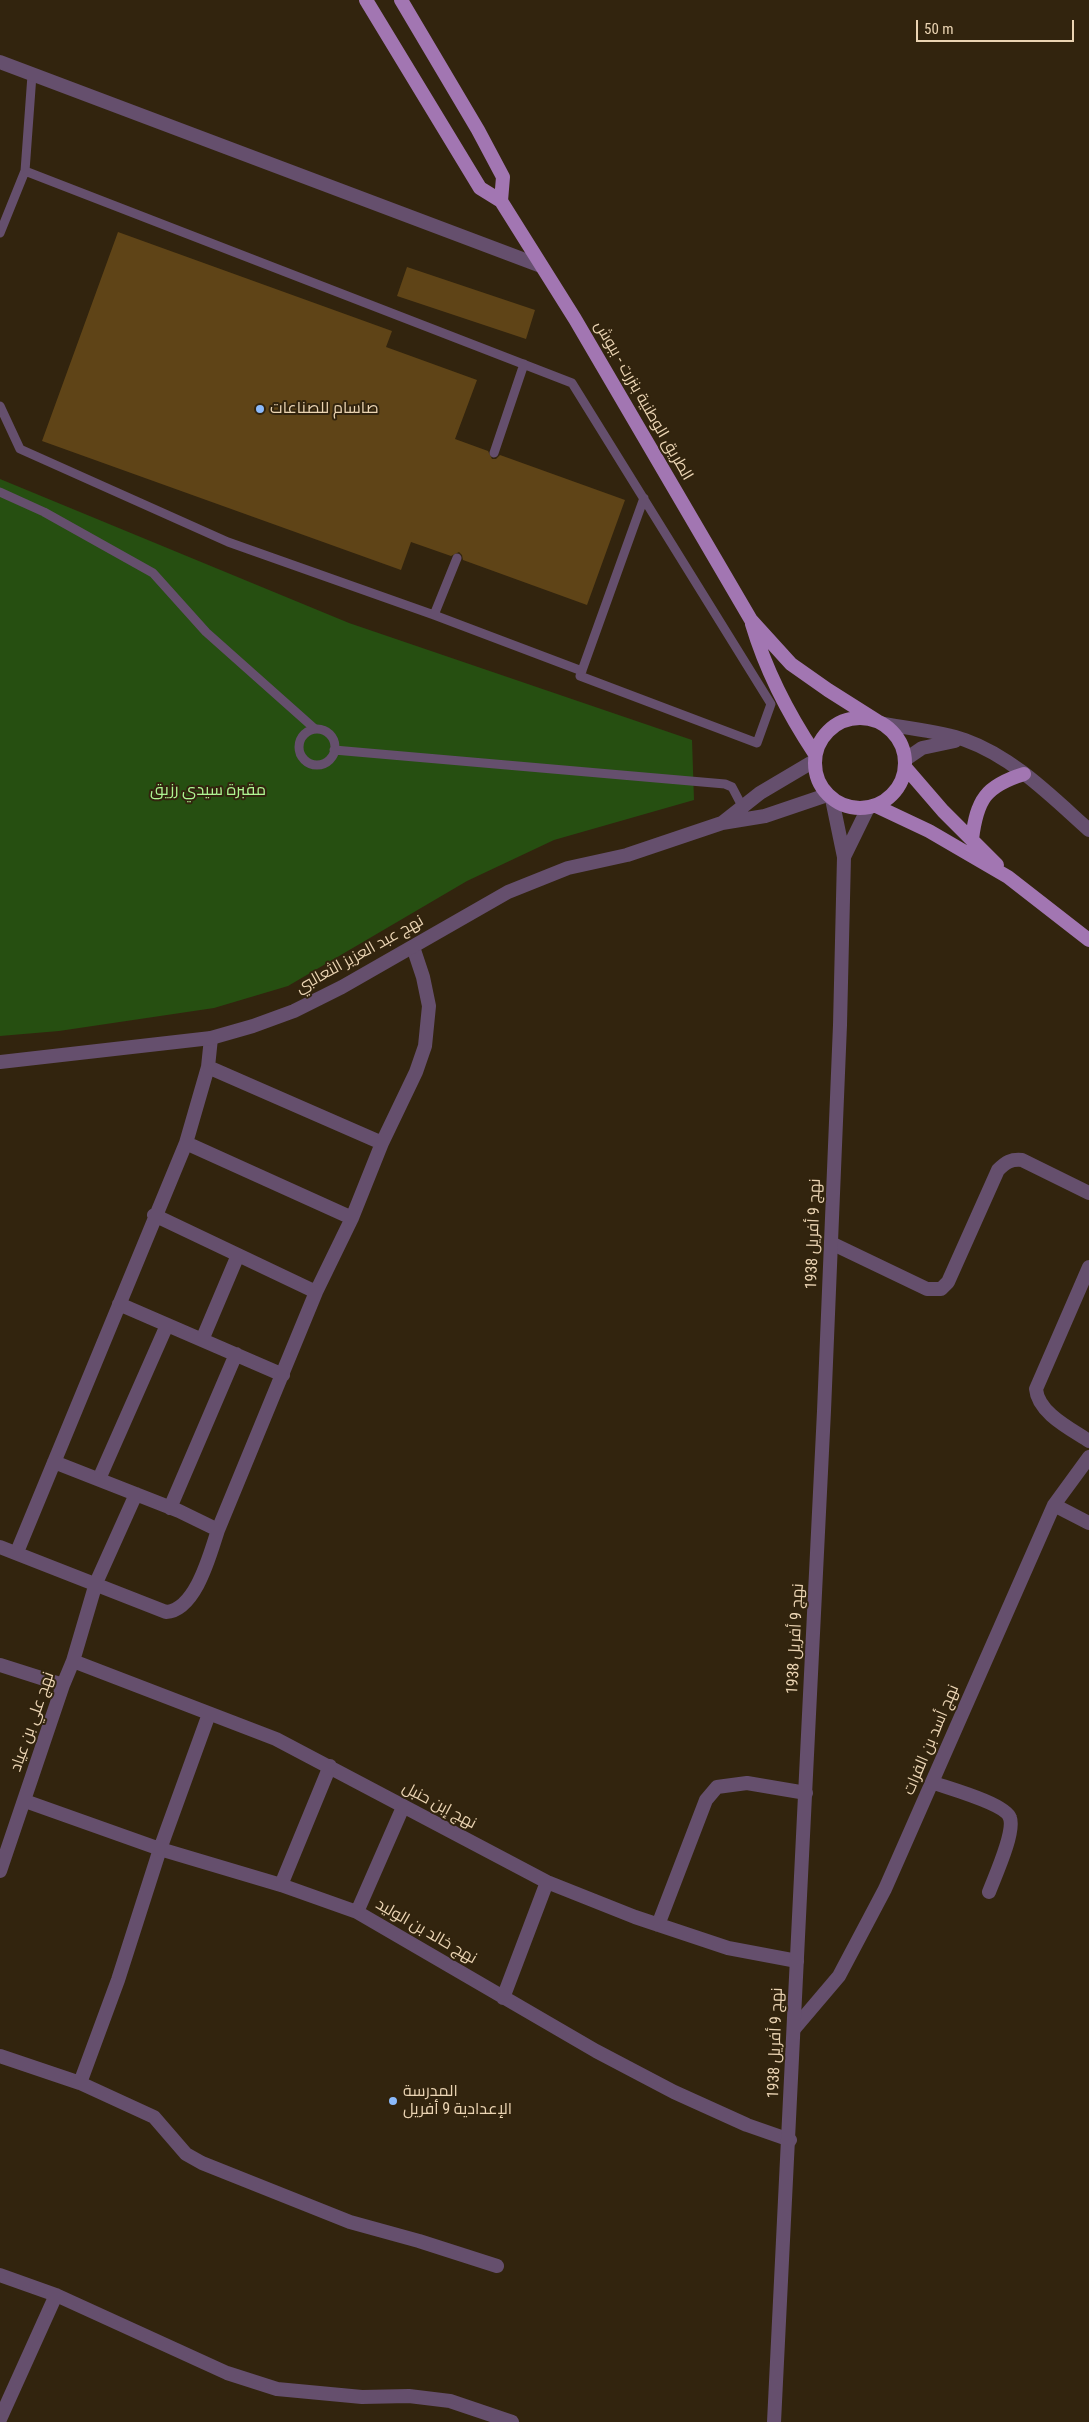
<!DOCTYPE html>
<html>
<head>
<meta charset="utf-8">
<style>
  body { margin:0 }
  #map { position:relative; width:1089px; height:2422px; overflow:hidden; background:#32240e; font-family:"Roboto Condensed",sans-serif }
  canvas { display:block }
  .scale { position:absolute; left:916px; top:20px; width:158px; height:22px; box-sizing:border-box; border:2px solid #ebd4b3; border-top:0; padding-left:6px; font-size:15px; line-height:18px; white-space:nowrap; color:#ebd4b3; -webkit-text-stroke:4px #32240e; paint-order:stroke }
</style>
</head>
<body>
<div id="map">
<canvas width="1089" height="2422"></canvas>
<div class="scale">50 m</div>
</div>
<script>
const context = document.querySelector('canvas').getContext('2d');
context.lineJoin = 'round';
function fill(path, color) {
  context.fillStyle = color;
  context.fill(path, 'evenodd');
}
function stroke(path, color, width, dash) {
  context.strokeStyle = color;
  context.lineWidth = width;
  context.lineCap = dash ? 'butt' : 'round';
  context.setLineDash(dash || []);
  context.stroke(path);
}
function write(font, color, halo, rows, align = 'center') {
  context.font = font + ' "Roboto Condensed",Cairo,sans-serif';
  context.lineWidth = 4;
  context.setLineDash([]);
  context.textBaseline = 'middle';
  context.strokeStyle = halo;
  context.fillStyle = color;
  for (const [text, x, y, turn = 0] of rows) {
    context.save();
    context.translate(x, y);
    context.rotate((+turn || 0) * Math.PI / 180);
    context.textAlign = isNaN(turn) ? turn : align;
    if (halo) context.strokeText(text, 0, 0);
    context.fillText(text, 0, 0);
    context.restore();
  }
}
fill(new Path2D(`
  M 0,479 L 349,623 L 692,740 L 694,800 L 554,840 L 467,881 L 288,986 L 214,1008 L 59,1031 L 0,1036 Z`), '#264f11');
fill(new Path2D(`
  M 118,232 L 392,331 L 386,347 L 477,380 L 455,439 L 488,451 L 492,459 L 496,459 L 500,455 L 625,500 L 587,605 L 463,560 L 462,555 L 459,552 L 451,556 L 411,542 L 401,570 L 42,441 Z
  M 407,267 L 535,310 L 526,339 L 397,296 Z`), '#5f4417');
stroke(new Path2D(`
  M 25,171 L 572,383 L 771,704 L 757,743 L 580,676 L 644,498
  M 0,233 L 25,171 L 32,75
  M 0,406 L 20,449 L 228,542 L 434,615 L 582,671
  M 494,453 L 524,364
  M 0,492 L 44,512 L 153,573 L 206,632 L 315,729
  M 434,615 L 457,558
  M299 747a18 18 0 1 1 36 0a18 18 0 1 1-36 0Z
  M 334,750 L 725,784 L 732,787 L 742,806`), '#654f6d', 9);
stroke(new Path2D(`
  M 0,62 L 541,266
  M 208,1067 L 382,1143
  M 186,1143 L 352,1218
  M 154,1215 L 316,1292
  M 831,1243 L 927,1289 L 941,1289 L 948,1282 L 998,1170 C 1006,1162 1011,1159 1022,1160 L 1089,1193
  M 1089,1267 L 1036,1389 C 1038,1413 1071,1429 1089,1441
  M 119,1304 L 283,1375
  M 202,1340 L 238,1255
  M 54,1462 L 179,1511 L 218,1530
  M 99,1479 L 167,1325
  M 1054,1505 L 1089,1523
  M 170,1508 L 236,1354
  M 0,1547 L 166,1612 C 196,1610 210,1554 218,1530 L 316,1292 L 352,1218 L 382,1143 L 416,1072 L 425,1046 L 429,1006 L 423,977 L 413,947
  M 17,1552 L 186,1143 L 208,1067 L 211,1038
  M 73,1661 L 276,1739 L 547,1882 L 635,1917 L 728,1948 L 797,1961
  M 0,1665 L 63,1685
  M 934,1783 C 948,1788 1006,1804 1010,1818 C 1015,1833 995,1876 989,1892
  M 25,1801 L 160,1849 L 281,1885 L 357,1912 L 596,2051 L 674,2092 L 747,2125 L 790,2140
  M 0,1871 L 63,1685 L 73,1661 L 96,1583 L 136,1494
  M 281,1885 L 330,1766
  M 357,1912 L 403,1807
  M 658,1925 L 706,1800 L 717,1787 L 747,1783 L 806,1793
  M 503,1998 L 547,1882
  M 794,2029 L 839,1976 L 885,1889 L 1054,1505 L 1089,1457
  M 0,2056 L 80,2083 L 154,2117 L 186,2154 L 202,2163 L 350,2222 L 419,2241 L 497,2266
  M 80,2083 L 118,1980 L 160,1849 L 209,1714
  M 0,2275 L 56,2295 L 227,2373 L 277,2389 L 362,2397 L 409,2396 L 450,2401 L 512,2422
  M 0,2419 L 56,2295`), '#654f6d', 14);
stroke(new Path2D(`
  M 885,724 C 911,729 940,731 965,740 C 1013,757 1052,797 1089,830
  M 906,759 L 922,748 L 955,741
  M 722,823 L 760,793 L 814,761
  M 844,857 L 868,808
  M 0,1062 L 211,1038 L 253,1026 L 294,1011 L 342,987 L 508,892 L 568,868 L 627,855 L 722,823 L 765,816 L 827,795
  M 774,2422 L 824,1411 L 840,1025 L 844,857 L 832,799`), '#654f6d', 14);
stroke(new Path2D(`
  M 366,0 L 480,188 L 501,201 L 575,319 L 751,620 L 791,664 L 828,690 L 877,721
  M 401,0 L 478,130 L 503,177 L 501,201
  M 752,624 C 766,671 787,712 815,754
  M815 763a45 45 0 1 1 90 0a45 45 0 1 1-90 0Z
  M 905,767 L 943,811 L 997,865
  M 876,806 L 929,831 L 1008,877 L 1089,940
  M 972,839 C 977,800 985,786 1024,774`), '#a276b2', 14);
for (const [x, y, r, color] of [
  [260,409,5,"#8bbafc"],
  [393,2101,5,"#8bbafc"]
]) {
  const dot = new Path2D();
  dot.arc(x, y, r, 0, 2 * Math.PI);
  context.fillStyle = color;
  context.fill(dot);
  stroke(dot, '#32240e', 2);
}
write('16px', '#ebd4b3', '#32240e', [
  ["الطريق الوطنية بنزرت - ببوش",643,401,60],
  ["نهج عبد العزيز الثعالبي",360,955,-29],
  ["نهج 9 أفريل 1938",814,1234,-88],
  ["نهج 9 أفريل 1938",796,1639,-87],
  ["نهج علي بن عياد",33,1722,-71],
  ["نهج أسد بن الفرات",932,1740,-67],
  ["نهج إبن حنبل",439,1806,28],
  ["نهج خالد بن الوليد",426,1932,30],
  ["نهج 9 أفريل 1938",776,2043,-88]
]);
write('16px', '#ebd4b3', '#32240e', [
  ["صاسام للصناعات",270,409],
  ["المدرسة",403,2092],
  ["الإعدادية 9 أفريل",403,2110]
], 'left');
write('16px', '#aff693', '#32240e', [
  ["مقبرة سيدي رزيق",208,791]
]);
</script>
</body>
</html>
